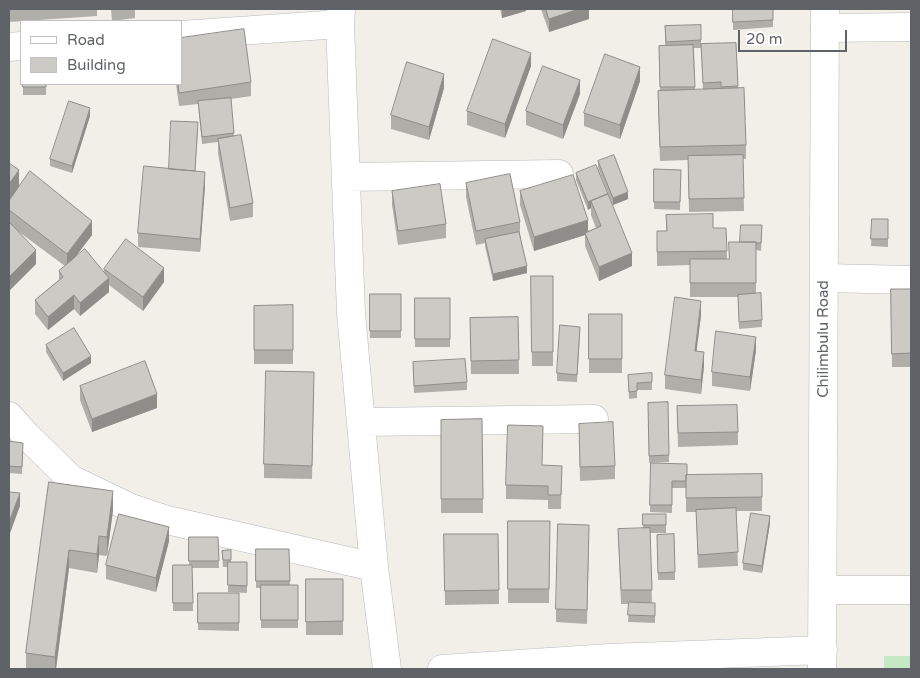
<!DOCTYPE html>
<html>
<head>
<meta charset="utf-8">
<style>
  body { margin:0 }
  #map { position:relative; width:920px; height:678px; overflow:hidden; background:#f1efe8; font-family:"Varela Round",sans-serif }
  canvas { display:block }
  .frame { position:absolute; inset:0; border:10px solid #5f6368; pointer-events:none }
  .legend { position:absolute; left:20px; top:20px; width:162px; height:65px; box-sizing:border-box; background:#fff; border:1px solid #bfc1c3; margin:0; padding:6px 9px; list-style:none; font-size:15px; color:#5f6368 }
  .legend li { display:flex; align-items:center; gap:10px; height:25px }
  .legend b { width:25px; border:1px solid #bfc1c3 }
  .scale { position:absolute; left:738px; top:30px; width:109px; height:22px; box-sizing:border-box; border:2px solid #5f6368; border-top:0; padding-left:6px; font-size:15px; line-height:18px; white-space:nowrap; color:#5f6368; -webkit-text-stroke:4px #fff; paint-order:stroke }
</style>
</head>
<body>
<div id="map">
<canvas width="920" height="678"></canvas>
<div class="frame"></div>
<ul class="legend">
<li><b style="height:6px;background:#fff"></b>Road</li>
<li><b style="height:14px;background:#cccac5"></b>Building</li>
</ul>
<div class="scale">20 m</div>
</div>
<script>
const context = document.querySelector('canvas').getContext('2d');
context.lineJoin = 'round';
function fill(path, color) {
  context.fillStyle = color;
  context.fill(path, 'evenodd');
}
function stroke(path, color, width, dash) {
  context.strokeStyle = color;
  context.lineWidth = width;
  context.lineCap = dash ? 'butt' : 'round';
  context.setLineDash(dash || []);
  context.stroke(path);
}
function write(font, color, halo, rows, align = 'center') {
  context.font = font + ' "Varela Round",sans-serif';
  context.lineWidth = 4;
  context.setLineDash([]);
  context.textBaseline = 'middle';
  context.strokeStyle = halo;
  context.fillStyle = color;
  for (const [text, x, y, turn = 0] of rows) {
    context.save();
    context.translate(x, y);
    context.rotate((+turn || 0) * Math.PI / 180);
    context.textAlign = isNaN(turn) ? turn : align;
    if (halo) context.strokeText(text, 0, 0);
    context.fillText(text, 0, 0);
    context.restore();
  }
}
fill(new Path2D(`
  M 884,656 L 911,656 L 911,669 L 884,669 Z`), '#c5e8c5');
const street = new Path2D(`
  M 341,9 L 340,24 L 351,313 L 374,567 L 387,669
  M 825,28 L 911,27
  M 181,35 L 340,24
  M 9,47 L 21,46
  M 346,177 L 559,174
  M 825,278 L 911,280
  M 9,416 L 26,435 L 71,479 L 131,508 L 167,520 L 374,567
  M 361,422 L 594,419
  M 823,590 L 911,590`);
const secondary = new Path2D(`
  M 442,669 L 610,658 L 823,650
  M 822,669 L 825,9`);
stroke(street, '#b5b8bc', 29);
stroke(secondary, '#b6babf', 29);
stroke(street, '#fff', 28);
stroke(secondary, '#fff', 28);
fill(new Path2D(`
  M 9,9 L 97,9 L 97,16 L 9,22 Z
  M 111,9 L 135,9 L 135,18 L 112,21 Z
  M 500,9 L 526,9 L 526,11 L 502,18 Z
  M 541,9 L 589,9 L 589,19 L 549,32 Z
  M 684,9 L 695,9 L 684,10 Z
  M 733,9 L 773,20 L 773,27 L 733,30 Z
  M 701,25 L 701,44 L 736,43 L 738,89 L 746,145 L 746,159 L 743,159 L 744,211 L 689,212 L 688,160 L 660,161 L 658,105 L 658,91 L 660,91 L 659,46 L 665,46 L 665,26 ZM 694,48 L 701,48 L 703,90 L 695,90 Z
  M 531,66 L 505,138 L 467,125 L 467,111 Z
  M 640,81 L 620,139 L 584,126 L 584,113 Z
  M 251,82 L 251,96 L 231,99 L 234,136 L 253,203 L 253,217 L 230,221 L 218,153 L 218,142 L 202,144 L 198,104 L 179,106 L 176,84 Z
  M 23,84 L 46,84 L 46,95 L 23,95 Z
  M 444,88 L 429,140 L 391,129 L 391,115 Z
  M 580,94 L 563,139 L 526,125 L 526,111 Z
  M 90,116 L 72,173 L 50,166 L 50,159 Z
  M 198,130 L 195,171 L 205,186 L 200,252 L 138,247 L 138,233 L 169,169 Z
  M 598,161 L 628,199 L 613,205 L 598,168 Z
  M 9,163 L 19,187 L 92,235 L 75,257 L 104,273 L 104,269 L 164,282 L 143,311 L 109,285 L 109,292 L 80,316 L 74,309 L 48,330 L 35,314 L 35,300 L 59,280 L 59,271 L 65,266 L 15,229 L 36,264 L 9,291 Z
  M 654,169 L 681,170 L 680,210 L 654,209 Z
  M 576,173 L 632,266 L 599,281 L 585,246 L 585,235 L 534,251 L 520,205 L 520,191 L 588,231 L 596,228 L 591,215 L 591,208 L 588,210 L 576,180 Z
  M 466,183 L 520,222 L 520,234 L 527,273 L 493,281 L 485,246 L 485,243 L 476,245 L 466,197 Z
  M 392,191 L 446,224 L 446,238 L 398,245 L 392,205 Z
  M 666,215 L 713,228 L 726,228 L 727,259 L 729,259 L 740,242 L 762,232 L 761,251 L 756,250 L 756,293 L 762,320 L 762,327 L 739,329 L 738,297 L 690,297 L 690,265 L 657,266 L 657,231 L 666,231 Z
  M 872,219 L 888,219 L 888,247 L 871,246 Z
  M 531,276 L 553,276 L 553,366 L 532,366 Z
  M 891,289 L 911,289 L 911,367 L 892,367 Z
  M 370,294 L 401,294 L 401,338 L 370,338 Z
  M 415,298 L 450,298 L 450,347 L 415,347 Z
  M 293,305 L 293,364 L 254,364 L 254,306 Z
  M 589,314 L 622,314 L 622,373 L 589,373 Z
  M 701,315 L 696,351 L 704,366 L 701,394 L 665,389 L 665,375 Z
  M 518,317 L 519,374 L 471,374 L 470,318 Z
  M 580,334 L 577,382 L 557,381 L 557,373 Z
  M 46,345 L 91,363 L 63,381 L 46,352 Z
  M 756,350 L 750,391 L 712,386 L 712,372 Z
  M 413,362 L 467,382 L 467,390 L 414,393 Z
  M 652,373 L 652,390 L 637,390 L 637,398 L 629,399 L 628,375 Z
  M 80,386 L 157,408 L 92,432 L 80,400 Z
  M 314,386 L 312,479 L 264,478 L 264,464 Z
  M 668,402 L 669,462 L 649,463 L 648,403 Z
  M 677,406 L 738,432 L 738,445 L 678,447 Z
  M 482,419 L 483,513 L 441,513 L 441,420 Z
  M 579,424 L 615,466 L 615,479 L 580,481 Z
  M 9,441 L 23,450 L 22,474 L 9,473 Z
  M 651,463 L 687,475 L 762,474 L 762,511 L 736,511 L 738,566 L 698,568 L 696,512 L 686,512 L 686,488 L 672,488 L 672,513 L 650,512 Z
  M 542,465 L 562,466 L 561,509 L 548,509 L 548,500 L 506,499 L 506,485 Z
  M 49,482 L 113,510 L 107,556 L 99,555 L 97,573 L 69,568 L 56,669 L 26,669 L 26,653 Z
  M 643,514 L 666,514 L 666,533 L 650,533 L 652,603 L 655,603 L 655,623 L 628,622 L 629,604 L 621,604 L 618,529 L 643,529 Z
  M 508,521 L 550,521 L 549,603 L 508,603 Z
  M 770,523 L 762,573 L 743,570 L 743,563 Z
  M 444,534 L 498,534 L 499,604 L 445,605 Z
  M 674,534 L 675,580 L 658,580 L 657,535 Z
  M 189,537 L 218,537 L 219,568 L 192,568 L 193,611 L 173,611 L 173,565 L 189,565 Z
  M 589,539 L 587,624 L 556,622 L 556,609 Z
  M 169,541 L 156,592 L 106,579 L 106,565 Z
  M 256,549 L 289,549 L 290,585 L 298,585 L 298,628 L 261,628 L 261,588 L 256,588 Z
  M 231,550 L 231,562 L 247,562 L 247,593 L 228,592 L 228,567 L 223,567 L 222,551 Z
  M 306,579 L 343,579 L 343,635 L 306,635 Z
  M 198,593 L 239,593 L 239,631 L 198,630 Z`), '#afaea9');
fill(new Path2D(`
  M 502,9 L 526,9 L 526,11 L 502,18 Z
  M 579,9 L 589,9 L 589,19 L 549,32 L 549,19 Z
  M 531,53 L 531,66 L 505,138 L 505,124 Z
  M 640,67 L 640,81 L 620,139 L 620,125 Z
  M 444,74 L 444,88 L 429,140 L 429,127 Z
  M 580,80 L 580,94 L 563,139 L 563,125 Z
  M 90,108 L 90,116 L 72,173 L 72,166 Z
  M 19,170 L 19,188 L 9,203 L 9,184 Z
  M 205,172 L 205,186 L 200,252 L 200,239 Z
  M 628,192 L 628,199 L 613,205 L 613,198 Z
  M 608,194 L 591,201 L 591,208 L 588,210 L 588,202 Z
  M 588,220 L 588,234 L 585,233 L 585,235 L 534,251 L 534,237 Z
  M 92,221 L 92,235 L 67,268 L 67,254 Z
  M 36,250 L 36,264 L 9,291 L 9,277 Z
  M 632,253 L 632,266 L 599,281 L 599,267 Z
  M 527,266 L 527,273 L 493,281 L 493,274 Z
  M 164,268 L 164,282 L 143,311 L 143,297 Z
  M 109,278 L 109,292 L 80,316 L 80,303 Z
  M 74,295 L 74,309 L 48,330 L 48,317 Z
  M 701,301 L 701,315 L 695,364 L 695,351 Z
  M 756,337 L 756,350 L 750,391 L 750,377 Z
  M 704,352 L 704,366 L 701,394 L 701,380 Z
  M 91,356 L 91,363 L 63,381 L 63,373 Z
  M 157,394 L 157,408 L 92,432 L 92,419 Z
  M 113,491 L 113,510 L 107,556 L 107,537 Z
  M 20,493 L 20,506 L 9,536 L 9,522 Z
  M 770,516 L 770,523 L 762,573 L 762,566 Z
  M 169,527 L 169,541 L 156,592 L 156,578 Z
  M 99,536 L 99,555 L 97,573 L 97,554 Z
  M 69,550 L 69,568 L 56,669 L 55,669 L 55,657 Z`), '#8f8d8a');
const building = new Path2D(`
  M 546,9 L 579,9 L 549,19 Z
  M 733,9 L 773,9 L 773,20 L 733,22 Z
  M 701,25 L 701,40 L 666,42 L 665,26 Z
  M 244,29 L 251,82 L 179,93 L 178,84 L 181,84 L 181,38 Z
  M 493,39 L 531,53 L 505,124 L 467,111 Z
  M 736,43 L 738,86 L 721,87 L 721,82 L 703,83 L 701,44 Z
  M 693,45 L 695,87 L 660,87 L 659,46 Z
  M 605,54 L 640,67 L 620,125 L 584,113 Z
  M 407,62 L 444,74 L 429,127 L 391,115 Z
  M 543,66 L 580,80 L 563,125 L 526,111 Z
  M 23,84 L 46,84 L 46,87 L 23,87 Z
  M 744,88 L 746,145 L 660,147 L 658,91 Z
  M 231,98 L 234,133 L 202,137 L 198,101 Z
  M 69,101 L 90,108 L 72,166 L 50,159 Z
  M 171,121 L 198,122 L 195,171 L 169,169 Z
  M 241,135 L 253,203 L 230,208 L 218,139 Z
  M 614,155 L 628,192 L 613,198 L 598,161 Z
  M 743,155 L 744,198 L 689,199 L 688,156 Z
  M 9,163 L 19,170 L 9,184 Z
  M 596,165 L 608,194 L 588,202 L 576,173 Z
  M 144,166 L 205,172 L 200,239 L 138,233 Z
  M 654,169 L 681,170 L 680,202 L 654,202 Z
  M 30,171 L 92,221 L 67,254 L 9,210 L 9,201 Z
  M 510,174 L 520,222 L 476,231 L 466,183 Z
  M 573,175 L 588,220 L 534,237 L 520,191 Z
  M 440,184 L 446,224 L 398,231 L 392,191 Z
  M 608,194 L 632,253 L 599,267 L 585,233 L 601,226 L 591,201 Z
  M 713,214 L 713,228 L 726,228 L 727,251 L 657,252 L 657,231 L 667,231 L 666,215 Z
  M 872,219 L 888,219 L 888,239 L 871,239 Z
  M 9,222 L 36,250 L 9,277 Z
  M 741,225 L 762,225 L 761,243 L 756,243 L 756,242 L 740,242 Z
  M 519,232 L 527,266 L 493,274 L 485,239 Z
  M 126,239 L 164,268 L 143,297 L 104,269 Z
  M 729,242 L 756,242 L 756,283 L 690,283 L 690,259 L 729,259 Z
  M 85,249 L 109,278 L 80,303 L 74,295 L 48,317 L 35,300 L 63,277 L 59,271 Z
  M 531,276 L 553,276 L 553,352 L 532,352 Z
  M 891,289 L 911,289 L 911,353 L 892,354 Z
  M 761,293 L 762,320 L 739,322 L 738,295 Z
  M 370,294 L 401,294 L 401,331 L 370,331 Z
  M 675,297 L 701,301 L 695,351 L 704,352 L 701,380 L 665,375 Z
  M 415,298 L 450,298 L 450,339 L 415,339 Z
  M 293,305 L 293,350 L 254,350 L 254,306 Z
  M 589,314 L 622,314 L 622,359 L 589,359 Z
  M 518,317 L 519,360 L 471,361 L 470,318 Z
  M 560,325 L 580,327 L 577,375 L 557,373 Z
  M 74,328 L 91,356 L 63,373 L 46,345 Z
  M 716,331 L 756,337 L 750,377 L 712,372 Z
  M 465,359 L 467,382 L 414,386 L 413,362 Z
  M 145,361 L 157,394 L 92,419 L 80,386 Z
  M 266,371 L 314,372 L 312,466 L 264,464 Z
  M 652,373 L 652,382 L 637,383 L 637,391 L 629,392 L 628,375 Z
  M 668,402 L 669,455 L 649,456 L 648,403 Z
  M 737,405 L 738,432 L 678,433 L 677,406 Z
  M 482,419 L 483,499 L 441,499 L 441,420 Z
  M 613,422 L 615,466 L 580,467 L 579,424 Z
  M 508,425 L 543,426 L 542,465 L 562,466 L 561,495 L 548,495 L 548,486 L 506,485 Z
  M 9,441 L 23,443 L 22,467 L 9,466 Z
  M 651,463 L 687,464 L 687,475 L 686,475 L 686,481 L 672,481 L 672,505 L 650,505 Z
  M 762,474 L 762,497 L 686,498 L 686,475 Z
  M 49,482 L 113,491 L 107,537 L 99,536 L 97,554 L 69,550 L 55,657 L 26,653 Z
  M 9,492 L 20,493 L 9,522 Z
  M 736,508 L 738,552 L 698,555 L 696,510 Z
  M 751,513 L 770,516 L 762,566 L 743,563 Z
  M 119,514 L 169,527 L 156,578 L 106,565 Z
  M 643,514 L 666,514 L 666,525 L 643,525 Z
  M 508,521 L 550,521 L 549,589 L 508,589 Z
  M 558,524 L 589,525 L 587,610 L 556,609 Z
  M 650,528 L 652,590 L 621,590 L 618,529 Z
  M 444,534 L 498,534 L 499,590 L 445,591 Z
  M 674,534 L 675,572 L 658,573 L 657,535 Z
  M 189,537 L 218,537 L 219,561 L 189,561 Z
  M 256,549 L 289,549 L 290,581 L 256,581 Z
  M 231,550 L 231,560 L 223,560 L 222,551 Z
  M 228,562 L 247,562 L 247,586 L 228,585 Z
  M 173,565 L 192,565 L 193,603 L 173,603 Z
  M 306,579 L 343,579 L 343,621 L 306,622 Z
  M 261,585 L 298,585 L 298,620 L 261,620 Z
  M 198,593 L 239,593 L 239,623 L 198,623 Z
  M 629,602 L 655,603 L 655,616 L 628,615 Z`);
fill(building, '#cccac5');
stroke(building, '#8f8d8a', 1);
write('15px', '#5f6368', '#fff', [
  ["Chilimbulu Road",824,339,-90]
]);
</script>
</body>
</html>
